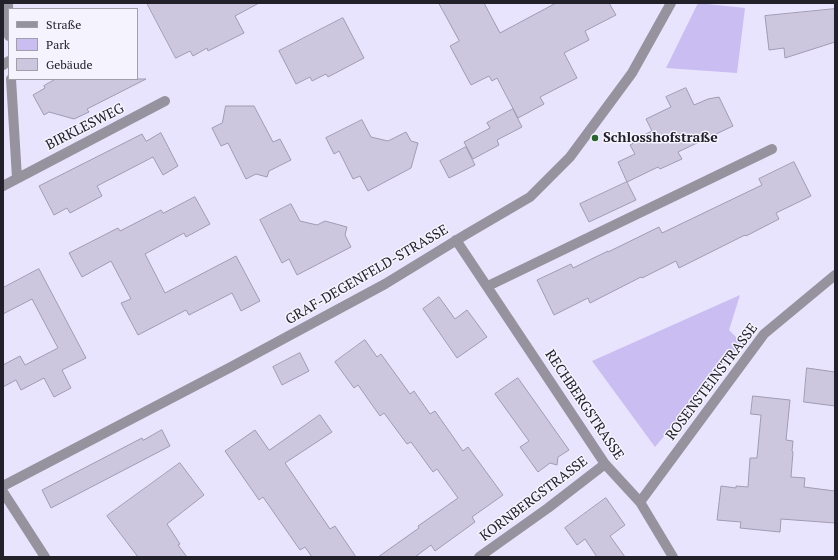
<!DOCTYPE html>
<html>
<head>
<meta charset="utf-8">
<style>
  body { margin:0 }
  #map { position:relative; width:838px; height:560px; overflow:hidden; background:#e9e4fd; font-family:"PT Serif",serif }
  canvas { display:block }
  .frame { position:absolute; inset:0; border:4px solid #222029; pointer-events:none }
  .legend { position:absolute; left:8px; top:8px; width:130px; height:72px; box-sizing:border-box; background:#f5f3fe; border:1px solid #a19fa9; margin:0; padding:5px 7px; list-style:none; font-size:12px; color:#222029 }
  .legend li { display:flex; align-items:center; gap:8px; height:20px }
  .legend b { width:20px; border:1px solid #a19fa9 }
</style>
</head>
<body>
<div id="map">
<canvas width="838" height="560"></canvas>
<div class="frame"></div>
<ul class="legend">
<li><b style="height:5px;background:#96939e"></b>Straße</li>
<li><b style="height:11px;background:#cabdf2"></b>Park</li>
<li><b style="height:11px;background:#ccc6df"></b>Gebäude</li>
</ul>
</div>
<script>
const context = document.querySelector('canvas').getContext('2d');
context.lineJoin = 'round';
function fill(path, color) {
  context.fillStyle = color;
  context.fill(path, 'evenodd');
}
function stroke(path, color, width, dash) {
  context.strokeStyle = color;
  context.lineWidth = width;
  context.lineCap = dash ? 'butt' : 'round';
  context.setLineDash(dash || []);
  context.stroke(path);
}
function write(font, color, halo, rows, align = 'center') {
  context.font = font + ' "PT Serif",serif';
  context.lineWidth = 3;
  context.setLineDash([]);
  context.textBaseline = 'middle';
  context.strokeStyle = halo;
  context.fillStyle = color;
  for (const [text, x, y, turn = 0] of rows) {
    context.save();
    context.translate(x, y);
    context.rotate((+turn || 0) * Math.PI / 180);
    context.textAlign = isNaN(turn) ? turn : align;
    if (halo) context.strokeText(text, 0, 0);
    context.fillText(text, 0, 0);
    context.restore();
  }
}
fill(new Path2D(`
  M 698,3 L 745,8 L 737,73 L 666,68 Z
  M 740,295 L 729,330 L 742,343 L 655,447 L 592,361 Z`), '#cabdf2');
const building = new Path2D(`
  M 147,3 L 259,3 L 235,16 L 244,33 L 208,51 L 207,48 L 193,56 L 190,51 L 176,58 Z
  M 439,3 L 484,3 L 500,33 L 556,3 L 609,3 L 616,15 L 585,31 L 589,40 L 564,53 L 577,78 L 540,97 L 544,104 L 518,118 L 497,78 L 492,81 L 489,76 L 471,85 L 450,46 L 459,41 Z
  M 835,9 L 835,42 L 785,58 L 784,48 L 769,50 L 765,16 Z
  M 343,18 L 364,58 L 328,77 L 326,74 L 312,81 L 310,77 L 296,84 L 279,51 Z
  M 56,79 L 146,79 L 87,109 L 89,112 L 74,119 L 49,112 L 44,115 L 33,95 L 45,88 L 44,86 Z
  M 686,88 L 694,105 L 708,99 L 719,97 L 733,126 L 678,152 L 682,159 L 660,169 L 658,167 L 627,182 L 618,162 L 635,154 L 630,145 L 645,137 L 644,135 L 652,131 L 646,119 L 671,107 L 666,97 Z
  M 226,106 L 254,106 L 273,142 L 280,139 L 291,160 L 269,171 L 267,177 L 256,174 L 246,179 L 228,143 L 221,146 L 212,128 L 222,123 Z
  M 513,109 L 522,127 L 497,140 L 499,145 L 473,159 L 464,142 L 490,128 L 487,123 Z
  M 362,120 L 371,137 L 388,141 L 406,132 L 411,141 L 418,143 L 411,168 L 368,191 L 360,176 L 353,179 L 339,151 L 334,154 L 326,138 Z
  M 161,133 L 178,166 L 163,175 L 153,157 L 97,186 L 102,196 L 70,213 L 67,208 L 54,215 L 39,186 L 142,134 L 146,141 Z
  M 466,147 L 475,165 L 449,178 L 440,161 Z
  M 794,162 L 811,196 L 776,213 L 779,219 L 746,236 L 745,235 L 679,268 L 676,261 L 642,278 L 641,277 L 590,303 L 588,298 L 554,315 L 537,280 L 571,264 L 573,268 L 608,251 L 608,252 L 659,227 L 662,233 L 762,185 L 759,179 Z
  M 627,182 L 636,200 L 589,222 L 580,204 Z
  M 195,197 L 210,224 L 186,237 L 184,233 L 145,254 L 165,293 L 236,256 L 260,301 L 241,311 L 232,293 L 189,315 L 186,310 L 138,335 L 121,303 L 131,299 L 111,261 L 82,277 L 69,253 L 118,228 L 120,231 L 161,210 L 163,213 Z
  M 291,204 L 300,221 L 317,225 L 325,221 L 347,227 L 345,235 L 351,247 L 297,275 L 289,259 L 282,263 L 260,220 Z
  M 39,269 L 86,358 L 62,370 L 71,388 L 54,397 L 44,378 L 21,390 L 16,380 L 3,387 L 3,365 L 20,356 L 25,365 L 58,348 L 32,299 L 3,314 L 3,288 Z
  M 439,297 L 455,319 L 467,310 L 487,337 L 457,358 L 423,309 Z
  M 365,340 L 377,357 L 381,354 L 410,394 L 414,391 L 430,414 L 435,411 L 463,451 L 468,447 L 503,495 L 472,517 L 475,522 L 435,551 L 431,545 L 415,557 L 378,557 L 419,528 L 418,526 L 458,498 L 437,469 L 433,472 L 411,442 L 407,444 L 384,413 L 380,416 L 358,385 L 354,388 L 335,362 Z
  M 300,353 L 309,371 L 282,385 L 273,367 Z
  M 807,368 L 835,372 L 835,406 L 804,402 Z
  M 518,378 L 569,450 L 558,457 L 557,465 L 550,463 L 538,472 L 520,447 L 529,441 L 495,394 Z
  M 753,396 L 790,400 L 786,440 L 793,441 L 792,451 L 793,452 L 791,477 L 805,478 L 804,487 L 835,491 L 835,523 L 781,519 L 780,532 L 740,528 L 741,522 L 717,520 L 721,486 L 736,488 L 736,486 L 748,487 L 750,458 L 757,458 L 761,415 L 751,414 Z
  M 320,415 L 332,432 L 285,463 L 330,529 L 335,526 L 356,557 L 312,557 L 305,547 L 300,550 L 263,497 L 259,500 L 225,451 L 255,430 L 269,450 Z
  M 162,430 L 170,446 L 51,508 L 42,490 L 142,438 L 143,440 Z
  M 180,463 L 204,495 L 167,524 L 180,544 L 178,545 L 187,557 L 138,557 L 107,516 Z
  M 606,498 L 625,525 L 610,536 L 625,557 L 597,557 L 585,539 L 577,545 L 565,528 Z`);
fill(building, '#ccc6df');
stroke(building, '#a09bb3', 1);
stroke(new Path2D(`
  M 488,286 L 772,149`), '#96939e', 10);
stroke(new Path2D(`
  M 8,3 L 9,36
  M 3,65 L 9,61
  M 11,79 L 17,178
  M 3,186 L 165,101
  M 456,240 L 605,464 L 640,502 L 673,557
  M 3,486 L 231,367 L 385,284 L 465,235 L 530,197 L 570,157 L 632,73 L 671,3
  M 3,492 L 45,557
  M 640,502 L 764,334 L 835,275
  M 479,557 L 548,508 L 605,464`), '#96939e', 10);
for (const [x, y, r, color] of [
  [595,138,4,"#26652d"]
]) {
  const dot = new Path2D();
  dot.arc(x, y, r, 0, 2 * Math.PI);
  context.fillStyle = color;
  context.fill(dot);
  stroke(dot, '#f5f3fe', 1.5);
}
write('14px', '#222029', '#f5f3fe', [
  ["BIRKLESWEG",85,127,-27],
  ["GRAF-DEGENFELD-STRASSE",367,275,-30],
  ["ROSENSTEINSTRASSE",712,382,-53],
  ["RECHBERGSTRASSE",584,405,56],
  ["KORNBERGSTRASSE",534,499,-37]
]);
write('bold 14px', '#222029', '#f5f3fe', [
  ["Schlosshofstraße",603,138]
], 'left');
</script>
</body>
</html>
